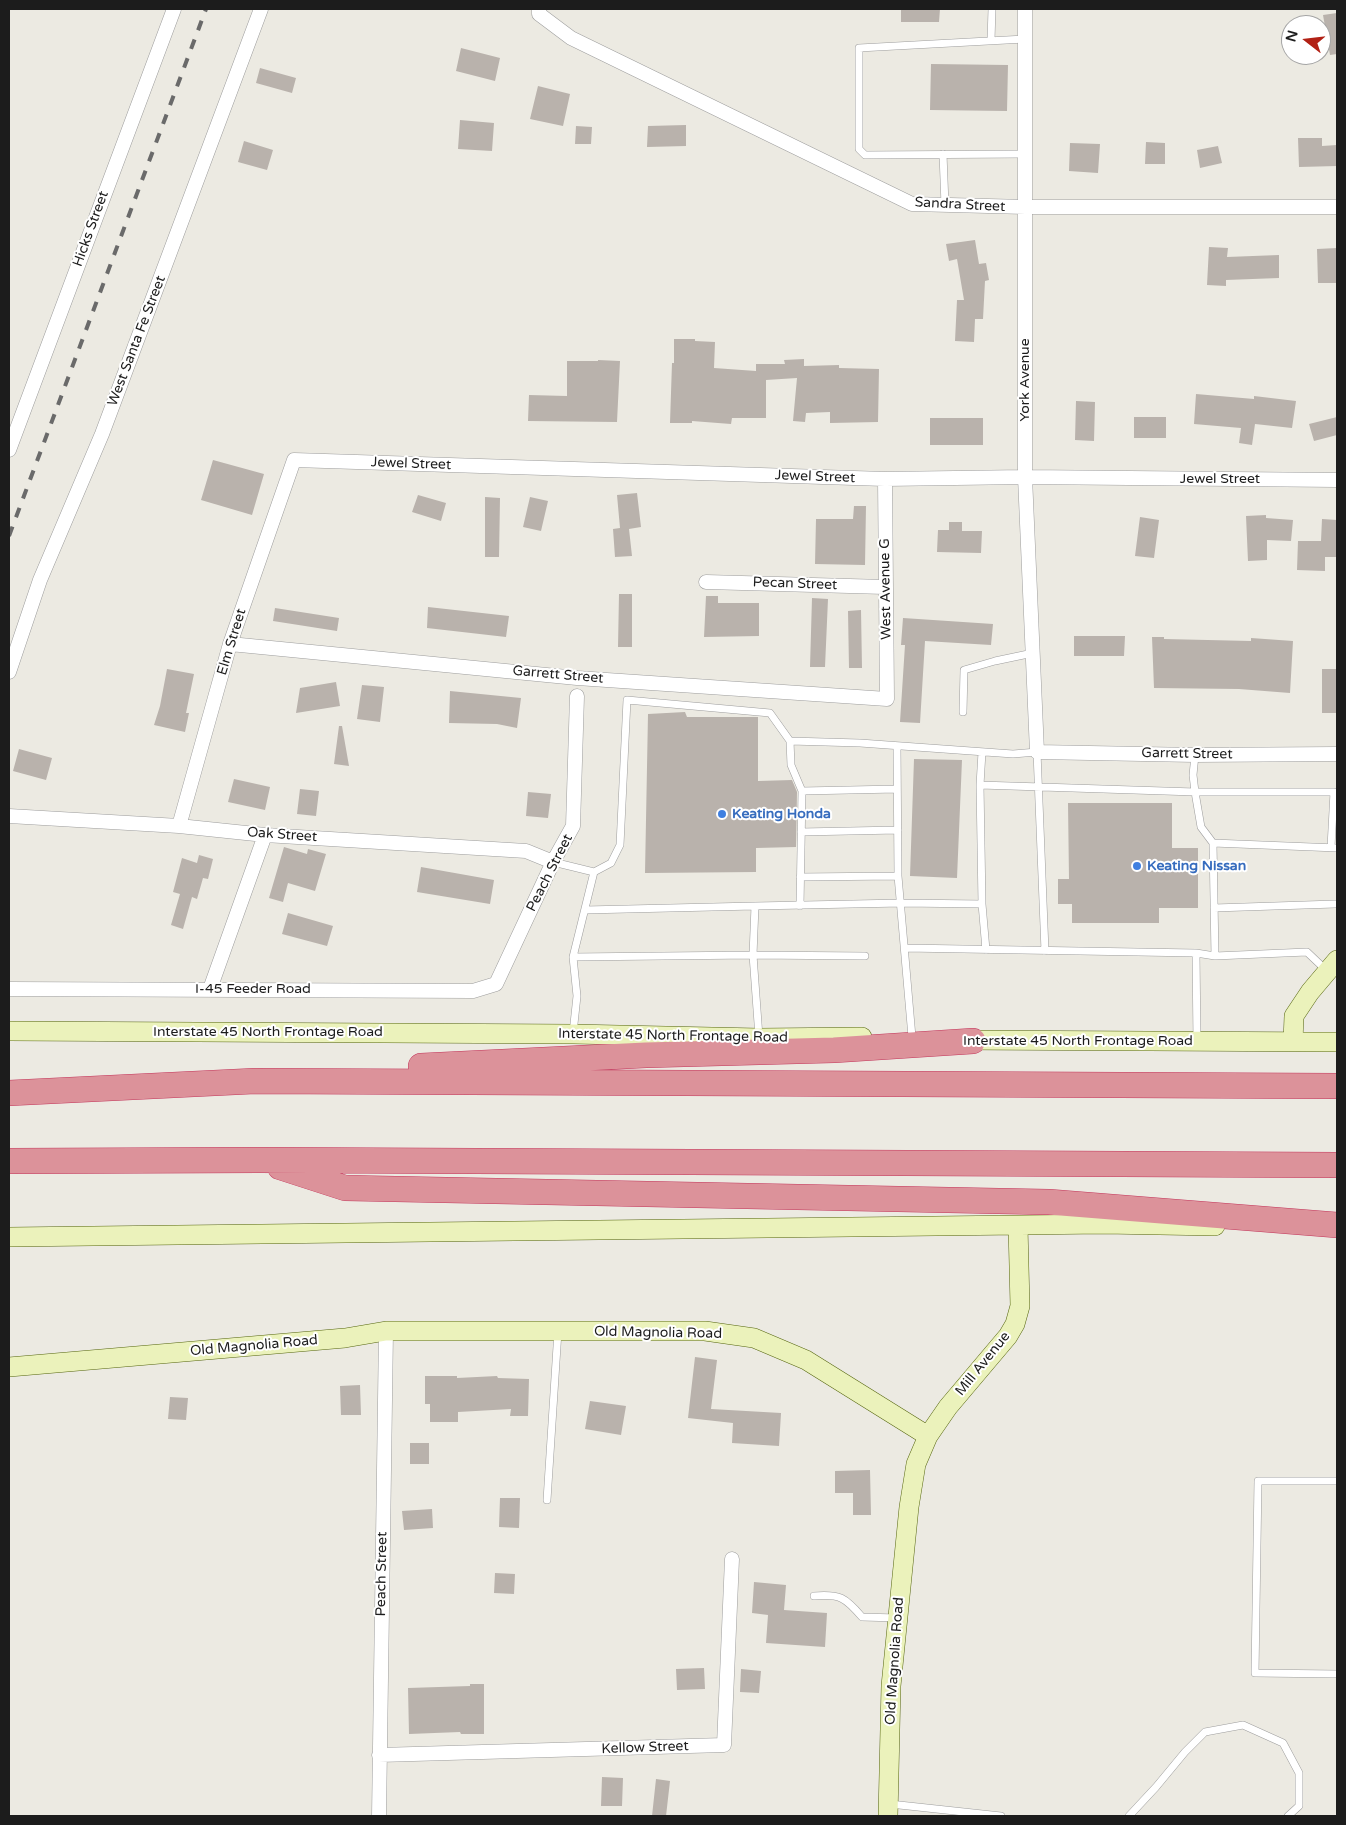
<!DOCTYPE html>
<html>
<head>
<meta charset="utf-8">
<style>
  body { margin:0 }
  #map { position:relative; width:1346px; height:1825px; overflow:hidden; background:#eceae2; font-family:"Varela Round",sans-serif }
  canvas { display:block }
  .frame { position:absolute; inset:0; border:10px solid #1c1c1c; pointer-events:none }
  .north { position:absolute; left:1281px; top:15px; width:50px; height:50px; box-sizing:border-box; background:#fff; border:1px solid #a4a4a4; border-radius:50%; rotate:286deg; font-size:14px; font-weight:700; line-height:20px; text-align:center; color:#1c1c1c }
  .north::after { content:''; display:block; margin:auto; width:18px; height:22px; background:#b22115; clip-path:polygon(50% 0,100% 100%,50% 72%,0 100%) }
</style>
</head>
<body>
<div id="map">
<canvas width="1346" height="1825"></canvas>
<div class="frame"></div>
<div class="north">N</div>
</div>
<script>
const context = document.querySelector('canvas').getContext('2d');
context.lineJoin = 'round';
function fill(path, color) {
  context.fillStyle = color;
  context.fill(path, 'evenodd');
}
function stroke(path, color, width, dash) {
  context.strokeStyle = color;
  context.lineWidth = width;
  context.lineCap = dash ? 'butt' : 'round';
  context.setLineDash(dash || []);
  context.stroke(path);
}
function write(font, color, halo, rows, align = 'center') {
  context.font = font + ' "Varela Round",sans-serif';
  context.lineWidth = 4;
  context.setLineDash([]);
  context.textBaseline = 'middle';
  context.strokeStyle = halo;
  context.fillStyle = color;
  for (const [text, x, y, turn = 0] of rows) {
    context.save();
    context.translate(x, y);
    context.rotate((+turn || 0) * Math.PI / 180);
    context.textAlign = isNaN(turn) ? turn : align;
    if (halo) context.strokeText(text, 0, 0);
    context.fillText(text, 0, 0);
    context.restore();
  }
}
fill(new Path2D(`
  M 901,9 L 940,9 L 939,22 L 901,22 Z
  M 1337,13 L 1337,54 L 1330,55 L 1323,15 Z
  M 461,48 L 500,58 L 495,81 L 456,71 Z
  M 931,64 L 1008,65 L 1007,111 L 930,110 Z
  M 260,68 L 296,78 L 292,93 L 256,83 Z
  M 538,86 L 570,94 L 563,126 L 530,119 Z
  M 460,120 L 494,123 L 492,151 L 458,149 Z
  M 686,125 L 686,146 L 647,147 L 648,126 Z
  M 576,126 L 592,127 L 591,144 L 575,144 Z
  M 1298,138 L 1322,138 L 1322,146 L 1337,145 L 1337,166 L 1299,167 Z
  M 244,141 L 273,150 L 267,170 L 238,162 Z
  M 1146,142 L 1165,143 L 1165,164 L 1145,164 Z
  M 1070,143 L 1100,144 L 1098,173 L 1069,171 Z
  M 1218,146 L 1222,163 L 1200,168 L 1197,150 Z
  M 975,240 L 979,264 L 986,263 L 989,280 L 985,281 L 983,319 L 975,319 L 974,342 L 955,341 L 957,300 L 964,300 L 957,259 L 949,261 L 946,244 Z
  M 1209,247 L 1228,248 L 1227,257 L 1279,255 L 1279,278 L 1226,280 L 1226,286 L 1207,285 Z
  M 1337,248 L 1337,283 L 1318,283 L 1317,249 Z
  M 674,339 L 695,339 L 695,341 L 715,342 L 714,368 L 756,371 L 756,364 L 785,364 L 784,360 L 804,359 L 804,366 L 839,365 L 839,368 L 879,369 L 878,422 L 830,423 L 830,412 L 806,413 L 805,422 L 793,421 L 797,378 L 766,380 L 766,418 L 732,418 L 731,424 L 692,421 L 692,423 L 670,423 L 672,363 L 674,363 Z
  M 598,360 L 620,361 L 617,422 L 528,421 L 529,395 L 567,396 L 567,361 L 598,361 Z
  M 1196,394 L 1254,399 L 1254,396 L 1296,401 L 1292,428 L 1255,424 L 1252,445 L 1239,443 L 1241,428 L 1194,424 Z
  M 1076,401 L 1095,402 L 1094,441 L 1075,440 Z
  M 1134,417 L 1166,417 L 1166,438 L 1134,438 Z
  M 1337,417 L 1337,435 L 1314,441 L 1309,424 Z
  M 930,418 L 983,418 L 983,445 L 930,445 Z
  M 213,460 L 264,474 L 252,515 L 201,500 Z
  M 637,493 L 641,527 L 629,529 L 632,556 L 615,557 L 613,529 L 620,528 L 617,495 Z
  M 418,495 L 446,503 L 441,521 L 412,512 Z
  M 485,497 L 500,498 L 499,557 L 485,557 Z
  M 530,497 L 548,501 L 541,531 L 523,527 Z
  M 854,506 L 866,506 L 865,565 L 815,564 L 816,519 L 853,519 Z
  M 1266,515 L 1266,518 L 1293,520 L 1291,541 L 1267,540 L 1267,560 L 1248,561 L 1246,516 Z
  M 1140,517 L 1159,520 L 1154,558 L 1135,556 Z
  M 1322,519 L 1337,520 L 1337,557 L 1325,557 L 1325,571 L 1297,570 L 1298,541 L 1321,541 Z
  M 949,522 L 962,522 L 962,531 L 982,531 L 981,553 L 937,552 L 938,530 L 949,530 Z
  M 619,594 L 632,594 L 632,647 L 618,647 Z
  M 706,596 L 718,596 L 718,603 L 759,603 L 759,636 L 704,637 Z
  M 812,598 L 828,599 L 825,667 L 810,667 Z
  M 428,607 L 509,616 L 506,637 L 427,628 Z
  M 275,608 L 339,618 L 337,631 L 273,621 Z
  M 861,610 L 862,668 L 849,668 L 848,611 Z
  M 903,618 L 993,624 L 991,645 L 925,641 L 920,723 L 900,722 L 905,645 L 901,645 Z
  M 1074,636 L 1125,636 L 1124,656 L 1074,656 Z
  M 1152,637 L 1164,637 L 1164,639 L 1251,641 L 1251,638 L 1293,641 L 1290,693 L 1239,689 L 1154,688 Z
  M 167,669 L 194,674 L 186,713 L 189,713 L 185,732 L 154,725 L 160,706 Z
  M 1322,669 L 1337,669 L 1337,713 L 1322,713 Z
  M 336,682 L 340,706 L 296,713 L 300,688 Z
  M 362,685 L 384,687 L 380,722 L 357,719 Z
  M 450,691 L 521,698 L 517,728 L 497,724 L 449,723 Z
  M 685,712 L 687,717 L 758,717 L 758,781 L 792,780 L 797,792 L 796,847 L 756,848 L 756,872 L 645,873 L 648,714 Z
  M 339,726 L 342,726 L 349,766 L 334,764 Z
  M 19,749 L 52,758 L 46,780 L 13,771 Z
  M 914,759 L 962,760 L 957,878 L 910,876 Z
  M 234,779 L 270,787 L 265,810 L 228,802 Z
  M 300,789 L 319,791 L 316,816 L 297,814 Z
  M 528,792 L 551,794 L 548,818 L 526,816 Z
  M 1068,803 L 1172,803 L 1172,848 L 1198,848 L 1198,908 L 1159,908 L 1159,923 L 1072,923 L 1072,904 L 1058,904 L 1058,879 L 1069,879 Z
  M 284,847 L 307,854 L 308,849 L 326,854 L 315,891 L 288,883 L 283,902 L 269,898 Z
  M 199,855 L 213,859 L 208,879 L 203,878 L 197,899 L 192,897 L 183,929 L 171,925 L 180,894 L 173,892 L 182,858 L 197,863 Z
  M 421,867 L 494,880 L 490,904 L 417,892 Z
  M 288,913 L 333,926 L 327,946 L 282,934 Z
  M 695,1357 L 717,1360 L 711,1409 L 781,1413 L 779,1446 L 732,1443 L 733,1423 L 688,1418 Z
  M 425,1376 L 457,1376 L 457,1378 L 497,1376 L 498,1378 L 529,1379 L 528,1416 L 510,1416 L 511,1409 L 458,1412 L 458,1422 L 430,1422 L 430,1404 L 425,1404 Z
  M 360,1385 L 361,1415 L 341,1415 L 340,1386 Z
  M 170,1397 L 188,1398 L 186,1420 L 168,1419 Z
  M 590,1401 L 626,1406 L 621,1435 L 585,1429 Z
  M 410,1443 L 429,1443 L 429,1464 L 410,1464 Z
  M 870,1470 L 871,1515 L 853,1515 L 853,1493 L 835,1493 L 835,1471 Z
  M 500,1498 L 520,1498 L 519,1528 L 499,1527 Z
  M 432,1509 L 433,1528 L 404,1530 L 402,1511 Z
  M 495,1573 L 515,1574 L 514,1594 L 494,1593 Z
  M 754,1582 L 786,1585 L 784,1610 L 827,1613 L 825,1647 L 766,1643 L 768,1615 L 752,1613 Z
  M 704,1668 L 705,1689 L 677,1690 L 676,1669 Z
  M 741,1669 L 761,1671 L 759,1693 L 740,1692 Z
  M 470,1684 L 484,1684 L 484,1734 L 461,1734 L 460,1732 L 409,1734 L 408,1688 L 470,1686 Z
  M 602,1777 L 623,1778 L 622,1806 L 601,1806 Z
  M 656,1779 L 670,1781 L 666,1816 L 652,1816 Z`), '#b9b2ac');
const lane = new Path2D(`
  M 1025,39 L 859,48 L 859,149 L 865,155 L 1026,154
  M 991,40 L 992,9
  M 943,154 L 945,205
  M 963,712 L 964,670 L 995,661 L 1033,653
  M 790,741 L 791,765 L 802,791 L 800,906
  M 897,746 L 898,876 L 912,1037
  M 982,752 L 980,785 L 1195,792 L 1201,827 L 1213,843 L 1337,848
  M 1195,755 L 1193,775 L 1195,792 L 1334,792 L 1331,847
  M 802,791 L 897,789
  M 801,832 L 898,830
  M 1213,843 L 1215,956
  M 553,862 L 594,872 L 611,863 L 620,845 L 627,700 L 770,713 L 790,741 L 860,743 L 1013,754 L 1037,752 L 1045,951
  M 800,877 L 898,876
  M 982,904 L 986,950
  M 755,906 L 902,903 L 982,904 L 980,785
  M 1214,908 L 1335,904
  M 585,910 L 755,906 L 753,955 L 759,1037
  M 905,948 L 1196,953 L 1215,956 L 1307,952 L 1327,971
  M 1196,953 L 1197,1041
  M 573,957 L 594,872
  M 573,1033 L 577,996 L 573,957 L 753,955 L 865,956
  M 1337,1481 L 1258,1481 L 1255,1673 L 1337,1674
  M 547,1500 L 558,1331
  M 814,1596 C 840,1594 845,1597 862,1617 L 897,1618
  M 890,1804 L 1001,1816
  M 1129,1816 L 1156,1787 L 1185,1752 L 1205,1732 L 1243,1725 L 1283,1743 L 1299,1773 L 1299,1806 L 1288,1816`);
const street = new Path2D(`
  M 539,9 L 539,14 L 571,38 L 912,204 L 1026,207 L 1337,207
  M 1025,9 L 1025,477 L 1037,752 L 1195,755 L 1337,754
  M 9,450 L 174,9
  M 706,582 L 885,587
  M 230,644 L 577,678 L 887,699 L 885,479
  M 9,672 L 40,580 L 102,434 L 261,9
  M 9,816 L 179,826 L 265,835 L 526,851 L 553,862
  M 179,826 L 230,644 L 294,460 L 885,479 L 1025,477 L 1337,480
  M 9,989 L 473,991 L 496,984 L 553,862 L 573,826 L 577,696
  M 210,989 L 265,835
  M 379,1755 L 724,1745 L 732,1559
  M 379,1816 L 386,1331`);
const secondary = new Path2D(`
  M 9,1031 L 573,1034 L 759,1038 L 862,1037
  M 960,1040 L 1337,1042
  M 1293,1042 L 1294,1016 L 1310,992 L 1337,960
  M 9,1237 L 1104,1224 L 1215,1226
  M 9,1367 L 345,1338 L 386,1331 L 705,1331 L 754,1338 L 806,1360 L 928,1436 L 916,1464 L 909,1507 L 891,1686 L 888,1816
  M 928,1436 L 948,1407 L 1008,1336 L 1015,1324 L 1020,1306 L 1018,1226`);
const highway = new Path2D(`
  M 421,1066 L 646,1055 L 834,1050 L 973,1041
  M 9,1093 L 255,1081 L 1337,1086
  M 9,1161 L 259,1160 L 1337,1165
  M 280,1167 L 345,1188 L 1049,1202 L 1337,1225`);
stroke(lane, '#9d9d9d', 8);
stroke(street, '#9d9d9d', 15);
stroke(secondary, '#566610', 20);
stroke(highway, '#c3365b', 26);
stroke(lane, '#fff', 7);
stroke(street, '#fff', 14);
stroke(secondary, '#ebf2bb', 19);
stroke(highway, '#dc929a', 25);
stroke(new Path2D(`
  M 9,536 L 206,9`), '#6a6a6a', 4, [10, 10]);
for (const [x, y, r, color] of [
  [722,814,5,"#3f7fe0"],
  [1137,866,5,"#3f7fe0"]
]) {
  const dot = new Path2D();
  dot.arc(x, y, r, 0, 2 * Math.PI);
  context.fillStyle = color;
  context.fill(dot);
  stroke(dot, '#fff', 2);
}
write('14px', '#1c1c1c', '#fff', [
  ["Sandra Street",960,205,3],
  ["Hicks Street",91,229,-70],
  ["West Santa Fe Street",137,341,-69],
  ["York Avenue",1025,380,-90],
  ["Jewel Street",411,464,2],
  ["Jewel Street",815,477,2],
  ["Jewel Street",1220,479],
  ["Pecan Street",795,584,2],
  ["West Avenue G",886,589,-91],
  ["Elm Street",232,642,-73],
  ["Garrett Street",558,675,5],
  ["Garrett Street",1187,754,1],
  ["Oak Street",282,835,4],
  ["Peach Street",550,873,-63],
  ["I-45 Feeder Road",253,989],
  ["Interstate 45 North Frontage Road",268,1032],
  ["Interstate 45 North Frontage Road",673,1036,1],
  ["Interstate 45 North Frontage Road",1078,1041],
  ["Old Magnolia Road",658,1333,1],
  ["Old Magnolia Road",254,1346,-5],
  ["Mill Avenue",983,1364,-51],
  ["Peach Street",382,1574,-89],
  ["Old Magnolia Road",895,1661,-86],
  ["Kellow Street",645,1748,-2]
]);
write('bold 14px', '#366cbe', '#fff', [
  ["Keating Honda",732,814],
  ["Keating Nissan",1147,866]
], 'left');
</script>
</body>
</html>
